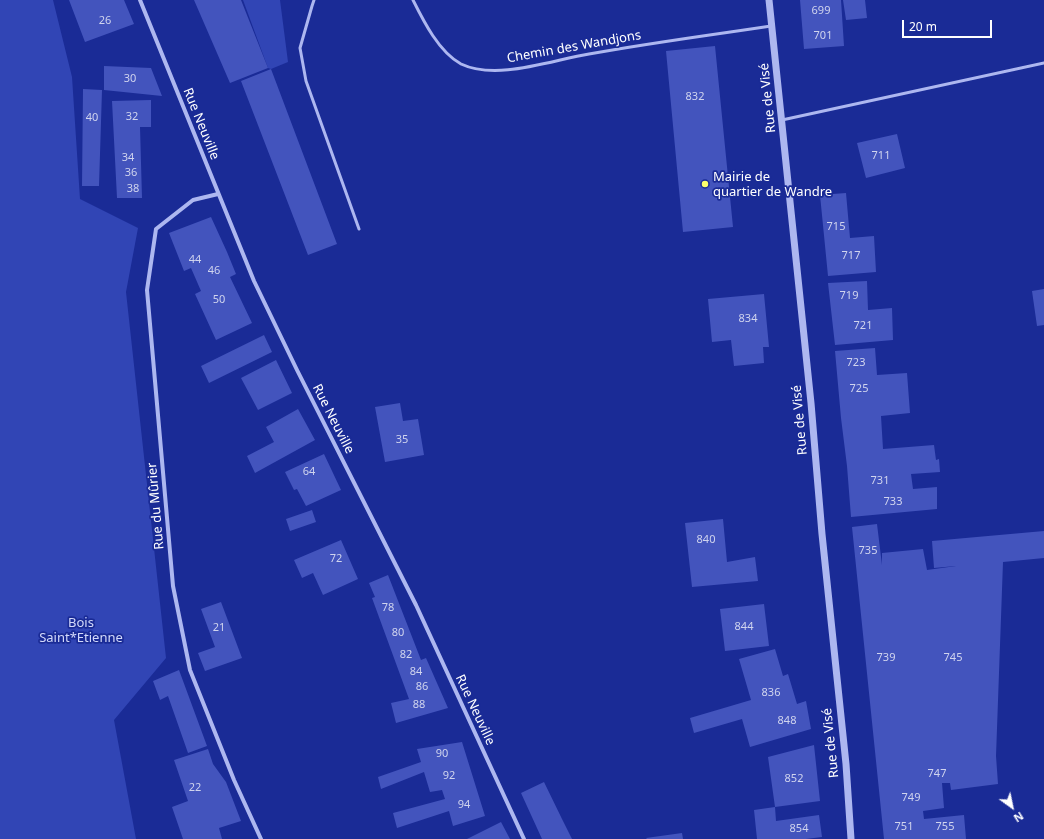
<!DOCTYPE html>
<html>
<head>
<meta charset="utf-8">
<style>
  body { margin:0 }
  #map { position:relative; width:1044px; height:839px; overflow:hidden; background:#1a2b96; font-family:"Noto Sans",sans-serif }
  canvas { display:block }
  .north { position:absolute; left:992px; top:787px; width:40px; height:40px; -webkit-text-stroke:3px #1a2b96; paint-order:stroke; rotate:147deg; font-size:11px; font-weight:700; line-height:16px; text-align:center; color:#fff }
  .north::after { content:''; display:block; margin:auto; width:14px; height:18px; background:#fff; clip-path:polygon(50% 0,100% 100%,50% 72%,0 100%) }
  .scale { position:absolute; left:902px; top:20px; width:90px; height:18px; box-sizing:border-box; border:2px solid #fff; border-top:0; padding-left:5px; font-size:12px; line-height:14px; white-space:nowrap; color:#fff; -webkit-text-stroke:3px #1a2b96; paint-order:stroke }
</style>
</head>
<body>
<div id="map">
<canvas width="1044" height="839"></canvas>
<div class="north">N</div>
<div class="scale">20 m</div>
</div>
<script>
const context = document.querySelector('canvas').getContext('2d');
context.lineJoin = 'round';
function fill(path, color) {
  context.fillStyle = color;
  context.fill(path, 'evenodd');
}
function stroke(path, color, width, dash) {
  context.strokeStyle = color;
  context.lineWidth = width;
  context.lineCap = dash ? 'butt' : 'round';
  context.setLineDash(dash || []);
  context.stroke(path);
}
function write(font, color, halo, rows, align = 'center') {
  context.font = font + ' "Noto Sans",sans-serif';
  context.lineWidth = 3.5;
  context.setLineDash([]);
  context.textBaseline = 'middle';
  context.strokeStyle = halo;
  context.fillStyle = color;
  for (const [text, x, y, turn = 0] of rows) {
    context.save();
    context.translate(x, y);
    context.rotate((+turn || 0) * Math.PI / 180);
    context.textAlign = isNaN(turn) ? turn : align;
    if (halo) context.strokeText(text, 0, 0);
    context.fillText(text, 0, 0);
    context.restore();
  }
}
fill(new Path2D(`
  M 0,0 L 53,0 L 72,77 L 80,199 L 138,228 L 126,292 L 166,658 L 114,720 L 136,839 L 0,839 Z
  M 243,0 L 280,0 L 288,62 L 271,69 L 268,68 Z`), '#3145b5');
fill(new Path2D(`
  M 69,0 L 124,0 L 134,24 L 85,42 Z
  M 194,0 L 241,0 L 268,68 L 230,83 Z
  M 800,0 L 841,0 L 844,46 L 804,49 Z
  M 843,0 L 865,0 L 867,18 L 846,20 Z
  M 715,46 L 733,227 L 683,232 L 666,51 Z
  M 104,66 L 151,68 L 162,96 L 104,90 Z
  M 271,69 L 337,244 L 308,255 L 241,81 Z
  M 83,89 L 102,90 L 99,186 L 82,186 Z
  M 151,100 L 151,127 L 140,127 L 142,198 L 117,198 L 112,101 Z
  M 897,134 L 905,168 L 866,178 L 857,143 Z
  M 846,193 L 850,238 L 874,236 L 876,272 L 828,276 L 820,195 Z
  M 211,217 L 227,252 L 236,274 L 230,277 L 252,323 L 216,340 L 195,294 L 201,291 L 191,268 L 184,271 L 169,233 Z
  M 867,281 L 868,310 L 892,308 L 893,340 L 835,345 L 828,283 Z
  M 1044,289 L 1044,325 L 1037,326 L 1032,291 Z
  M 764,294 L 769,347 L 763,347 L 764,363 L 734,366 L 731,340 L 712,342 L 708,299 Z
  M 264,335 L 272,352 L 209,383 L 201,366 Z
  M 875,348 L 877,375 L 907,373 L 910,413 L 881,416 L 883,449 L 934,445 L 936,460 L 939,459 L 940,472 L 911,474 L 913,489 L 937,487 L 937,509 L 851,517 L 847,466 L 841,418 L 835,351 Z
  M 276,360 L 292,393 L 258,410 L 241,378 Z
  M 400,403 L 403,421 L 418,419 L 424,455 L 385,462 L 375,407 Z
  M 298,409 L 315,440 L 255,473 L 247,456 L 274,442 L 266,427 Z
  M 324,454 L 341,490 L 306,506 L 297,489 L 294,490 L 285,472 Z
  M 312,510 L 316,522 L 290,531 L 286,519 Z
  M 723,519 L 727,562 L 755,557 L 758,581 L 692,587 L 685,523 Z
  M 877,524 L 882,565 L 882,553 L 923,549 L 927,570 L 956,566 L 934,568 L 932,541 L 1044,531 L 1044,558 L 1003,562 L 996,756 L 998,784 L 951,790 L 950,783 L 942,783 L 944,808 L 923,811 L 924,819 L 964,815 L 966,839 L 884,839 L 852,527 Z
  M 341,540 L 358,579 L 323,595 L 313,573 L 302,578 L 294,560 Z
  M 388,575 L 421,660 L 426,658 L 448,708 L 396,723 L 391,703 L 409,699 L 372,598 L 375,597 L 369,583 Z
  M 221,602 L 242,658 L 205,671 L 198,653 L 215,647 L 201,609 Z
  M 764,604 L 769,646 L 725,651 L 720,609 Z
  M 775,649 L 783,676 L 788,674 L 797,704 L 806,701 L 811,729 L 750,747 L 742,719 L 694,733 L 690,718 L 751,700 L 739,659 Z
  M 179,670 L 207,746 L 188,753 L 168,696 L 160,700 L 153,681 Z
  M 462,742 L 485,816 L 453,826 L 449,811 L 397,828 L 393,813 L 445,799 L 442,790 L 430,792 L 424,772 L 381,789 L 378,777 L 421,762 L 417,749 Z
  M 814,745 L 820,801 L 775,807 L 768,757 Z
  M 208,749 L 213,764 L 226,782 L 241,821 L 219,828 L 222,839 L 183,839 L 172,807 L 188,801 L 174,760 Z
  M 544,782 L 562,819 L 572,839 L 542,839 L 521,793 Z
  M 775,807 L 776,821 L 819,815 L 822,837 L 806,839 L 757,839 L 754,810 Z
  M 501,822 L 510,839 L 467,839 Z
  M 682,833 L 683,839 L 647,839 L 646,838 Z`), '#4354bd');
stroke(new Path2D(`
  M 314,0 L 312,6 L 300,48 L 306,81 L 359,229
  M 413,0 C 424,22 439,52 461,64 C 497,81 552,60 589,54 C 649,43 710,35 771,26
  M 782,120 L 1044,63`), '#adb7f0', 3);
stroke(new Path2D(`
  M 140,0 L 254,281 L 297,370 L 416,605 L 524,839
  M 218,194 L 193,200 L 156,229 L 147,290 L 173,586 L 190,670 L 234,780 L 261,839`), '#adb7f0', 4);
stroke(new Path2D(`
  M 769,0 L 811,403 L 822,534 L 846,764 L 851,839`), '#adb7f0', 7);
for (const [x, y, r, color] of [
  [705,184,4,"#fdff6c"]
]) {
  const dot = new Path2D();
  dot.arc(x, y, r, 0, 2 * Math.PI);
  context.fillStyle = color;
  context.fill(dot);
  stroke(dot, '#1a2b96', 1.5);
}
write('11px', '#d0d4ee', null, [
  ["699",821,11],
  ["26",105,21],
  ["701",823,36],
  ["30",130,79],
  ["832",695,97],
  ["32",132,117],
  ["40",92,118],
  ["711",881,156],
  ["34",128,158],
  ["36",131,173],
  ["38",133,189],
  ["715",836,227],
  ["717",851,256],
  ["44",195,260],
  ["46",214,271],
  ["719",849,296],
  ["50",219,300],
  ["834",748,319],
  ["721",863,326],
  ["723",856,363],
  ["725",859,389],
  ["35",402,440],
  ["64",309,472],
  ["731",880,481],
  ["733",893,502],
  ["840",706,540],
  ["735",868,551],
  ["72",336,559],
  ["78",388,608],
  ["844",744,627],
  ["21",219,628],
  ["80",398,633],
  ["82",406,655],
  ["739",886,658],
  ["745",953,658],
  ["84",416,672],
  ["86",422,687],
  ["836",771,693],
  ["88",419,705],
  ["848",787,721],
  ["90",442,754],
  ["747",937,774],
  ["92",449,776],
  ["852",794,779],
  ["22",195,788],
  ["749",911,798],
  ["94",464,805],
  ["751",904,827],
  ["755",945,827],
  ["854",799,829]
]);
write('13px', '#fff', '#1a2b96', [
  ["Chemin des Wandjons",574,47,-10],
  ["Rue de Visé",768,98,-96],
  ["Rue Neuville",201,124,68],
  ["Rue Neuville",333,419,63],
  ["Rue de Visé",800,420,-95],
  ["Rue du Mûrier",156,506,-95],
  ["Rue Neuville",475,710,65],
  ["Rue de Visé",831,743,-96]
]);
write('13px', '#fff', '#1a2b96', [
  ["Mairie de",713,177],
  ["quartier de Wandre",713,192]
], 'left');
write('13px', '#d4dafb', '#1a2b96', [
  ["Bois",81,623],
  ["Saint*Etienne",81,638]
]);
</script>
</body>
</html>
